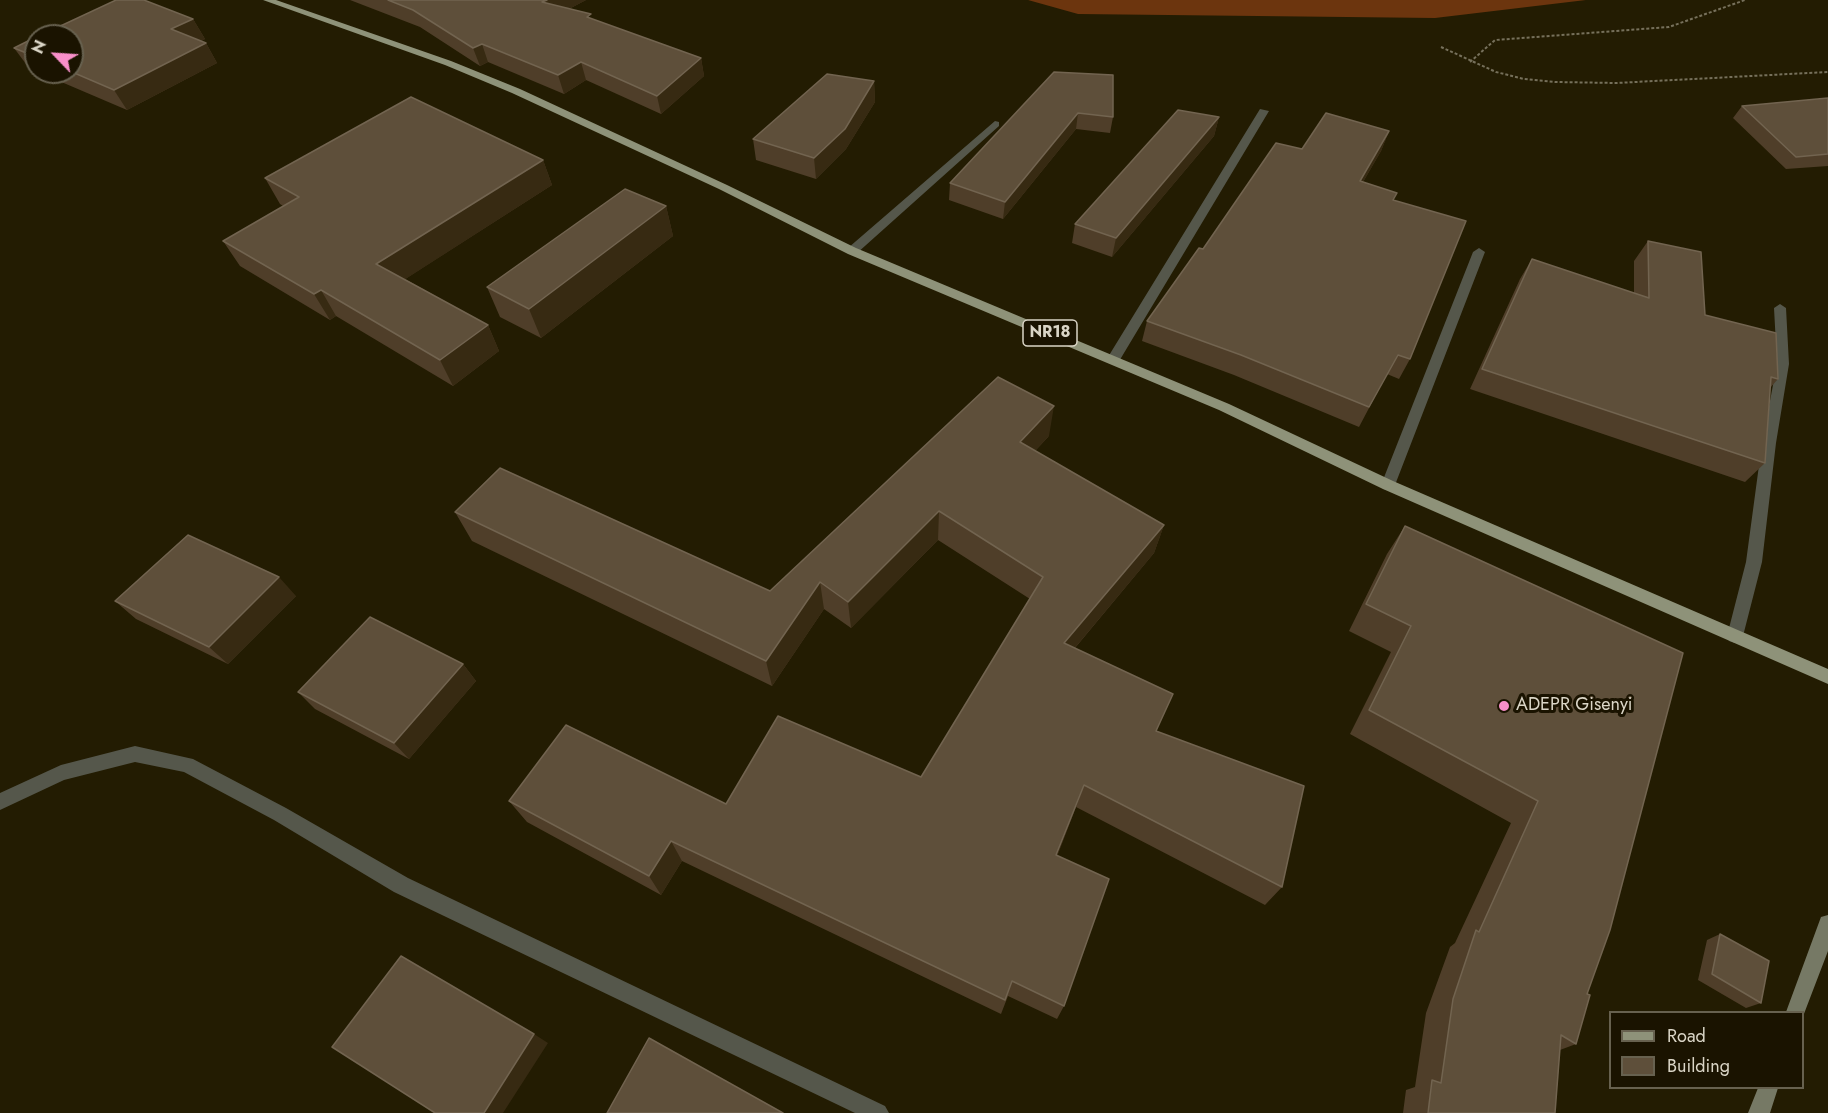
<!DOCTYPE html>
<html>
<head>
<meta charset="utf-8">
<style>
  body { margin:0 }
  #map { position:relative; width:1828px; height:1113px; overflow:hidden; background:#231c02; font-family:Jost,sans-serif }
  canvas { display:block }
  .legend { position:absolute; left:1609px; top:1011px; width:195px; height:78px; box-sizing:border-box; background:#1a1300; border:2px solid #67614f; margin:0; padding:8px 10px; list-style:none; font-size:18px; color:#dad5c6 }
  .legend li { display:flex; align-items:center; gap:12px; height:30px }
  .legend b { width:30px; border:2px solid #67614f }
  .north { position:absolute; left:24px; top:24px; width:60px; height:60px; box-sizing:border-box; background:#1a1300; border:2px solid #67614f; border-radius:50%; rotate:295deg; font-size:16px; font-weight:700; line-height:24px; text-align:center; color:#dad5c6 }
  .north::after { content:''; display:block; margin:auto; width:21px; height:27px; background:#f98fca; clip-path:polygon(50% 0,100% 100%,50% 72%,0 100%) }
</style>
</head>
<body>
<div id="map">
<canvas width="1828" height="1113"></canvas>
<ul class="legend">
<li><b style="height:8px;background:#8e9279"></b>Road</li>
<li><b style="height:16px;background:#5e4f3a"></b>Building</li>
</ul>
<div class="north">N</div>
</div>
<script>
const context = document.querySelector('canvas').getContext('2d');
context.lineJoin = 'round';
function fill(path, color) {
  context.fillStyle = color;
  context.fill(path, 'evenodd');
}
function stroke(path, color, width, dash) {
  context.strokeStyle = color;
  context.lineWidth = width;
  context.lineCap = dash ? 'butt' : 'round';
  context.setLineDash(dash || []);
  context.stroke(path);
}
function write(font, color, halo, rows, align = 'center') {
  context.font = font + ' Jost,sans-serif';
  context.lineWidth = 6;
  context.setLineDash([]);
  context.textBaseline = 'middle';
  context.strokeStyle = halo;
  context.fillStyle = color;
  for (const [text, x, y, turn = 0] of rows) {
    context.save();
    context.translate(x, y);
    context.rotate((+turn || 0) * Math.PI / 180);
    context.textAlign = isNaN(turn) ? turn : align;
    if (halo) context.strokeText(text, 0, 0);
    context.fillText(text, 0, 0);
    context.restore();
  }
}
fill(new Path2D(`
  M 1028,0 L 1586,0 L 1435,18 L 1078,14 Z`), '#6c350e');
stroke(new Path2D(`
  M 1441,47 L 1496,72 L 1524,79 L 1555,82 L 1616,83 L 1828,72
  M 1470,62 L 1495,40 L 1669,27 L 1745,0`), '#76705b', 2, [3, 2]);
fill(new Path2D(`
  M 135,746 L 193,759 L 286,808 L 408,878 L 885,1106 L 889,1113 L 855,1113 L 394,892 L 274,820 L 184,772 L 135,762 L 64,780 L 0,810 L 0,793 L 61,765 Z`), '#55574b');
fill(new Path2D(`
  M 1260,109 L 1269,111 L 1118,363 L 1108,363 L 1107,360 L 1108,357 Z
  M 995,121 L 999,122 L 999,126 L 856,254 L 848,254 L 848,248 Z
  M 1479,248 L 1485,252 L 1395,485 L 1388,490 L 1383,489 L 1381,485 L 1473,252 Z
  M 1780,304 L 1786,308 L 1789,364 L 1776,443 L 1762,562 L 1743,636 L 1741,641 L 1735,643 L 1729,641 L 1727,636 L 1746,562 L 1762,443 L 1777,364 L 1774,308 Z`), '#55574b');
fill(new Path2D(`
  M 1828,915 L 1828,951 L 1802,1019 L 1802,1012 L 1786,1012 L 1821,917 Z
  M 1758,1088 L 1778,1088 L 1770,1113 L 1748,1113 Z`), '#767965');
fill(new Path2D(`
  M 263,0 L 276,0 L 451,61 L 520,89 L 727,185 L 856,248 L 1229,404 L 1393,481 L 1828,669 L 1828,684 L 1383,489 L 1219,410 L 848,254 L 719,189 L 512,93 L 445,65 Z`), '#8e9279');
fill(new Path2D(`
  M 350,0 L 586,0 L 569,9 L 592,19 L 701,58 L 704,76 L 661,114 L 586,80 L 564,94 L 488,62 L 480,66 L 420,27 Z
  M 193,19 L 205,39 L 201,41 L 206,43 L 217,63 L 127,110 L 38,72 L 72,72 Z
  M 36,37 L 36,71 L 29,68 L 14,48 Z
  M 1113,75 L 1113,117 L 1110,133 L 1076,129 L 1003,219 L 949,200 L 950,183 Z
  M 874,81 L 875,102 L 846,149 L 816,179 L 756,160 L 753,139 Z
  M 1828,98 L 1828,166 L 1786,169 L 1733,118 L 1742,106 Z
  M 1219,117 L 1214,136 L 1112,257 L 1072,243 L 1075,224 Z
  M 1389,131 L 1381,151 L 1363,182 L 1394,200 L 1410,359 L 1399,379 L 1387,374 L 1359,427 L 1234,375 L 1142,341 L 1147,321 L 1203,249 Z
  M 543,160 L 552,185 L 405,279 L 488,325 L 499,351 L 453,386 L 336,316 L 330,320 L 240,266 L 223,241 L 283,206 L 280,204 L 265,178 Z
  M 666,206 L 673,236 L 541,338 L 500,317 L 487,287 Z
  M 1648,241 L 1705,315 L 1778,379 L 1770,388 L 1765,463 L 1745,482 L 1470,389 L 1520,279 L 1532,259 L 1634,293 L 1634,261 Z
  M 1049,436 L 1035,451 L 1164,525 L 1154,553 L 1075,648 L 1156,731 L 1282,887 L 1265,905 L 1076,807 L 1057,856 L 1064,1006 L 1057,1019 L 1008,996 L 1001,1014 L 682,861 L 661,895 L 527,822 L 509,801 L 726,804 L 921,777 L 1030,599 L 938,540 L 851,628 L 824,609 L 772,686 L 472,541 L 455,512 L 770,591 Z
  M 1405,526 L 1683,653 L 1587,994 L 1576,1044 L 1560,1050 L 1555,1113 L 1403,1113 L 1406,1090 L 1415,1087 L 1426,1013 L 1450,947 L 1455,943 L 1511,823 L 1350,734 L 1391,652 L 1349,631 L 1387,554 Z
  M 296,596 L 228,664 L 136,619 L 115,601 Z
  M 463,664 L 476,681 L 409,759 L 315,709 L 298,692 Z
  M 1720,934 L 1761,1003 L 1746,1008 L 1698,980 L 1707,940 Z`), '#4f3e29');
fill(new Path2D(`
  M 547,0 L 586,0 L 548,20 L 542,2 Z
  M 193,19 L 205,39 L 183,50 L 171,29 Z
  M 206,43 L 217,63 L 127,110 L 114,90 Z
  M 482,44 L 488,62 L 480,66 L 473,48 Z
  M 701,58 L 704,76 L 661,114 L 657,96 Z
  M 581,62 L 586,80 L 564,94 L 558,75 Z
  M 874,81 L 875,102 L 846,149 L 816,179 L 814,158 Z
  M 1078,113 L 1076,129 L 1003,219 L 1005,202 Z
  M 1219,117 L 1214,136 L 1112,257 L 1116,238 Z
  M 1389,131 L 1381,151 L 1352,201 L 1360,181 Z
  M 543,160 L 552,185 L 390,289 L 376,264 Z
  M 666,206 L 673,236 L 541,338 L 529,309 Z
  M 321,290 L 336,316 L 330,320 L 314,294 Z
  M 488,325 L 499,351 L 453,386 L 440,360 Z
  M 1054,406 L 1049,436 L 1016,471 L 1020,442 Z
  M 939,511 L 938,540 L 851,628 L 848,602 Z
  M 1164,525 L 1154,553 L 1058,668 L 1064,643 Z
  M 279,577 L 296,596 L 228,664 L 209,647 Z
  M 820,582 L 824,609 L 772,686 L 766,661 Z
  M 463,664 L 476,681 L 409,759 L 394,743 Z
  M 1084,785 L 1076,807 L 1050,875 L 1056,855 Z
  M 671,841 L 682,861 L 661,895 L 649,876 Z
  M 534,1034 L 548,1043 L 503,1113 L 484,1113 Z`), '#372a12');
const building = new Path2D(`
  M 116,0 L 144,0 L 193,19 L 171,29 L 206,43 L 114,90 L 72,72 L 72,36 L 39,36 Z
  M 388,0 L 547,0 L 542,2 L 591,14 L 587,17 L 701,58 L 657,96 L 581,62 L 558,75 L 482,44 L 473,48 L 413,10 Z
  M 36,37 L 36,57 L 14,48 Z
  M 1054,72 L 1113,75 L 1113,117 L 1078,113 L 1005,202 L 950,183 Z
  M 827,74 L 874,81 L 845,129 L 814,158 L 753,139 Z
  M 411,97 L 543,160 L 376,264 L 488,325 L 440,360 L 321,290 L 314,294 L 223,241 L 299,197 L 265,178 Z
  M 1828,98 L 1828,154 L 1796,157 L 1742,106 Z
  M 1178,110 L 1219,117 L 1116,238 L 1075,224 Z
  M 1326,113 L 1389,131 L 1360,181 L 1397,193 L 1393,200 L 1466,221 L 1410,359 L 1398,355 L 1369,407 L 1241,355 L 1147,321 L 1199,248 L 1203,249 L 1276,143 L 1302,149 Z
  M 625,189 L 666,206 L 529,309 L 487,287 Z
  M 1648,241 L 1701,252 L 1705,315 L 1776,333 L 1778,379 L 1771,377 L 1765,463 L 1482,369 L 1532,259 L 1649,298 Z
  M 998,377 L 1054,406 L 1020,442 L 1164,525 L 1064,643 L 1173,694 L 1156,731 L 1304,786 L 1282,887 L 1084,785 L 1056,855 L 1109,879 L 1064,1006 L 1012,981 L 1005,1000 L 671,841 L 649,876 L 509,801 L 566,725 L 726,804 L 778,716 L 921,777 L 1043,577 L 939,511 L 848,602 L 820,582 L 766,661 L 455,512 L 500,468 L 770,591 Z
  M 1405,526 L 1683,653 L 1610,930 L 1587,994 L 1590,995 L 1576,1044 L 1561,1035 L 1555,1113 L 1428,1113 L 1432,1080 L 1441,1083 L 1453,999 L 1476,930 L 1479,932 L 1538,801 L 1369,710 L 1411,626 L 1366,604 Z
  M 188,535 L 279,577 L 209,647 L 115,601 Z
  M 370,617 L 463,664 L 394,743 L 298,692 Z
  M 1720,934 L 1769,961 L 1761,1003 L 1712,974 Z
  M 401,956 L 534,1034 L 484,1113 L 435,1113 L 332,1047 Z
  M 649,1038 L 783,1113 L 607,1113 Z`);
fill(building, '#5e4f3a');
stroke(building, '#726450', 1.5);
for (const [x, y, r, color] of [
  [1504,706,6,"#f98fca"]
]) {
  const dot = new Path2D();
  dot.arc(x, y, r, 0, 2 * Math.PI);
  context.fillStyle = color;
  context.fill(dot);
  stroke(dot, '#1a1300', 2);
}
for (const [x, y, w] of [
  [1050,333,54]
]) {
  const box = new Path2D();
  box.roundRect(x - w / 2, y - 13, w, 26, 4.5);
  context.fillStyle = '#1a1300';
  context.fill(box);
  stroke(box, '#dad5c6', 1.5);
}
write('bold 16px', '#dad5c6', null, [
  ["NR18",1050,333]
]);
write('18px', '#dad5c6', '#1a1300', [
  ["ADEPR Gisenyi",1516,706]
], 'left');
</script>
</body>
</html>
